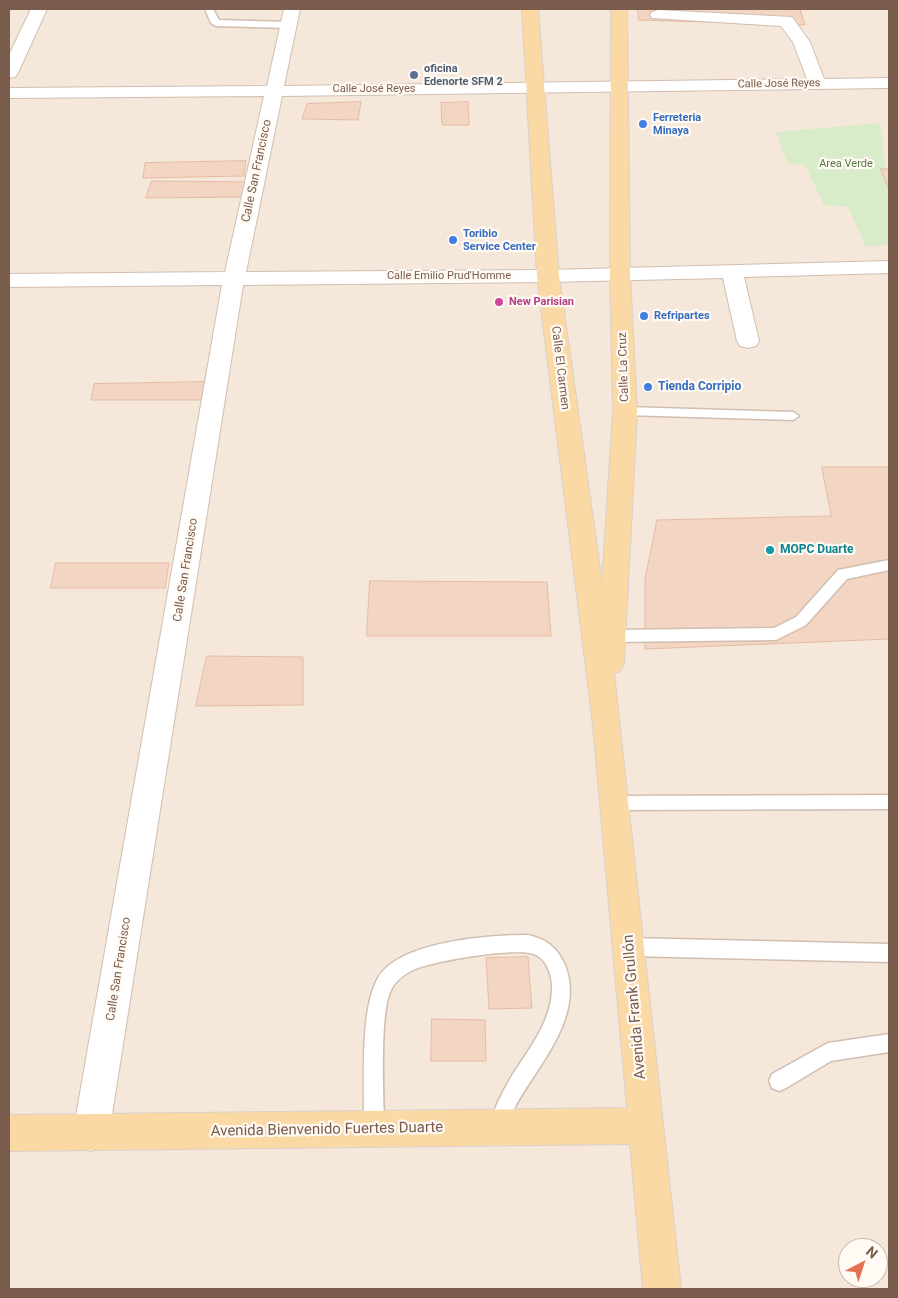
<!DOCTYPE html>
<html>
<head>
<meta charset="utf-8">
<style>
  body { margin:0 }
  #map { position:relative; width:898px; height:1298px; overflow:hidden; background:#fdf6ec; font-family:Roboto,sans-serif }
  canvas { display:block }
  .frame { position:absolute; inset:0; border:10px solid #7a5c4d; pointer-events:none }
  .north { position:absolute; left:838px; top:1238px; width:50px; height:50px; box-sizing:border-box; background:#fffaf3; border:1px solid #cabbb1; border-radius:50%; rotate:40deg; font-size:14px; font-weight:700; line-height:20px; text-align:center; color:#7a5c4d }
  .north::after { content:''; display:block; margin:auto; width:18px; height:22px; background:#e76f51; clip-path:polygon(50% 0,100% 100%,50% 72%,0 100%) }
</style>
</head>
<body>
<div id="map">
<canvas width="898" height="1298"></canvas>
<div class="frame"></div>
<div class="north">N</div>
</div>
<script>
const context = document.querySelector('canvas').getContext('2d');
context.lineJoin = 'round';
function fill(path, color) {
  context.fillStyle = color;
  context.fill(path, 'evenodd');
}
function stroke(path, color, width, dash) {
  context.strokeStyle = color;
  context.lineWidth = width;
  context.lineCap = dash ? 'butt' : 'round';
  context.setLineDash(dash || []);
  context.stroke(path);
}
function write(font, color, halo, rows, align = 'center') {
  context.font = font + ' Roboto,sans-serif';
  context.lineWidth = 4.5;
  context.setLineDash([]);
  context.textBaseline = 'middle';
  context.strokeStyle = halo;
  context.fillStyle = color;
  for (const [text, x, y, turn = 0] of rows) {
    context.save();
    context.translate(x, y);
    context.rotate((+turn || 0) * Math.PI / 180);
    context.textAlign = isNaN(turn) ? turn : align;
    if (halo) context.strokeText(text, 0, 0);
    context.fillText(text, 0, 0);
    context.restore();
  }
}
fill(new Path2D(`
  M 9,9 L 889,9 L 889,1289 L 9,1289 ZM 848,1248 L 878,1248 L 878,1278 L 848,1278 Z`), '#f5e8da');
fill(new Path2D(`
  M 880,123 L 889,202 L 889,245 L 866,247 L 848,207 L 824,205 L 805,165 L 788,164 L 776,132 Z`), '#d8ecc9');
const building = new Path2D(`
  M 638,9 L 800,9 L 805,25 L 639,20 Z
  M 361,102 L 358,120 L 302,119 L 307,104 Z
  M 468,102 L 469,125 L 442,125 L 441,103 Z
  M 246,161 L 244,176 L 143,178 L 145,163 Z
  M 881,169 L 889,169 L 889,190 Z
  M 152,181 L 250,182 L 246,197 L 146,198 Z
  M 206,382 L 206,400 L 91,400 L 94,384 Z
  M 822,467 L 889,467 L 889,639 L 645,649 L 645,579 L 657,520 L 831,516 Z
  M 56,563 L 169,563 L 165,588 L 51,588 Z
  M 370,581 L 547,582 L 551,636 L 367,636 Z
  M 207,656 L 303,657 L 303,705 L 196,706 Z
  M 528,957 L 532,1008 L 489,1009 L 486,958 Z
  M 432,1019 L 485,1020 L 486,1061 L 431,1061 Z`);
fill(building, '#f3d5c3');
stroke(building, '#e6bba3', 1);
const service = new Path2D(`
  M 205,9 L 213,9 L 219,20 L 288,22 L 293,25 L 288,28 L 216,26 L 211,23 Z
  M 625,407 L 793,412 L 799,416 L 793,420 L 625,415 L 619,411 Z
  M 889,560 L 889,570 L 847,579 L 806,625 L 776,640 L 612,642 L 607,640 L 605,636 L 607,632 L 612,630 L 774,628 L 796,617 L 838,570 Z
  M 889,795 L 889,809 L 614,810 L 608,808 L 606,803 L 608,798 L 614,796 Z
  M 528,935 C 546,939 557,947 565,965 C 585,1016 539,1064 516,1105 C 511,1114 509,1124 505,1134 L 498,1137 L 491,1134 L 488,1127 C 494,1110 501,1094 510,1079 C 527,1051 550,1025 552,991 C 553,978 548,961 536,955 C 520,946 432,961 413,970 C 405,974 395,981 391,990 C 379,1014 384,1098 384,1129 L 381,1136 L 374,1139 L 367,1136 L 364,1129 C 365,1090 359,1010 378,978 C 399,941 489,935 528,935 Z
  M 629,938 L 889,944 L 889,962 L 629,956 L 623,953 L 620,947 L 623,941 Z
  M 889,1034 L 889,1052 L 831,1061 L 786,1088 L 779,1091 L 772,1088 L 769,1081 L 772,1074 L 828,1043 Z`);
const minor = new Path2D(`
  M 31,9 L 47,9 L 18,73 L 15,77 L 9,78 L 9,55 Z
  M 284,9 L 300,9 L 284,86 L 807,79 L 793,42 L 781,26 L 652,18 L 650,15 L 652,12 L 658,10 L 792,17 L 810,42 L 824,79 L 889,78 L 889,88 L 282,96 L 246,272 L 548,270 L 889,261 L 889,273 L 744,277 L 759,341 L 756,346 L 748,348 L 740,346 L 737,341 L 723,278 L 548,282 L 243,285 L 109,1133 L 104,1146 L 91,1151 L 78,1146 L 73,1133 L 222,285 L 9,287 L 9,274 L 225,272 L 264,96 L 9,98 L 9,88 L 267,86 Z`);
const primary = new Path2D(`
  M 522,9 L 538,9 L 559,276 L 602,583 L 613,411 L 610,274 L 611,9 L 627,9 L 630,274 L 637,411 L 624,663 L 620,671 L 614,673 L 681,1289 L 643,1289 L 630,1144 L 9,1151 L 9,1115 L 627,1108 L 593,725 L 537,276 Z`);
stroke(service, '#d1beb0', 3);
stroke(minor, '#d1beb0', 2);
stroke(primary, '#dad1cd', 2);
fill(service, '#fff');
fill(minor, '#fff');
fill(primary, '#fbd9a5');
for (const [x, y, r, color] of [
  [414,75,5,"#5c6f8a"],
  [643,124,5,"#3f7fe0"],
  [453,240,5,"#3f7fe0"],
  [499,302,5,"#d1479c"],
  [644,316,5,"#3f7fe0"],
  [648,387,5,"#3f7fe0"],
  [770,550,5,"#0f9aa8"]
]) {
  const dot = new Path2D();
  dot.arc(x, y, r, 0, 2 * Math.PI);
  context.fillStyle = color;
  context.fill(dot);
  stroke(dot, '#fffaf3', 2);
}
write('bold 11px', '#4e5e75', '#fffaf3', [
  ["oficina",424,69],
  ["Edenorte SFM 2",424,82]
], 'left');
write('11px', '#7a5c4d', '#fffaf3', [
  ["Calle José Reyes",779,84,-1],
  ["Calle José Reyes",374,89],
  ["Calle Emilio Prud'Homme",449,276]
]);
write('bold 11px', '#366cbe', '#fffaf3', [
  ["Ferreteria",653,118],
  ["Minaya",653,131],
  ["Toribio",463,234],
  ["Service Center",463,247],
  ["Refripartes",654,316]
], 'left');
write('11px', '#537a41', '#fffaf3', [
  ["Area Verde",846,164]
]);
write('bold 11px', '#b23c85', '#fffaf3', [
  ["New Parisian",509,302]
], 'left');
write('12px', '#7a5c4d', '#fffaf3', [
  ["Calle San Francisco",257,171,-78],
  ["Calle La Cruz",624,367,-92],
  ["Calle El Carmen",560,368,83],
  ["Calle San Francisco",186,570,-81],
  ["Calle San Francisco",119,969,-81]
]);
write('bold 12px', '#366cbe', '#fffaf3', [
  ["Tienda Corripio",658,387]
], 'left');
write('bold 12px', '#0d838f', '#fffaf3', [
  ["MOPC Duarte",780,550]
], 'left');
write('15px', '#7a5c4d', '#fffaf3', [
  ["Avenida Frank Grullón",635,1007,-95],
  ["Avenida Bienvenido Fuertes Duarte",327,1130,-1]
]);
</script>
</body>
</html>
